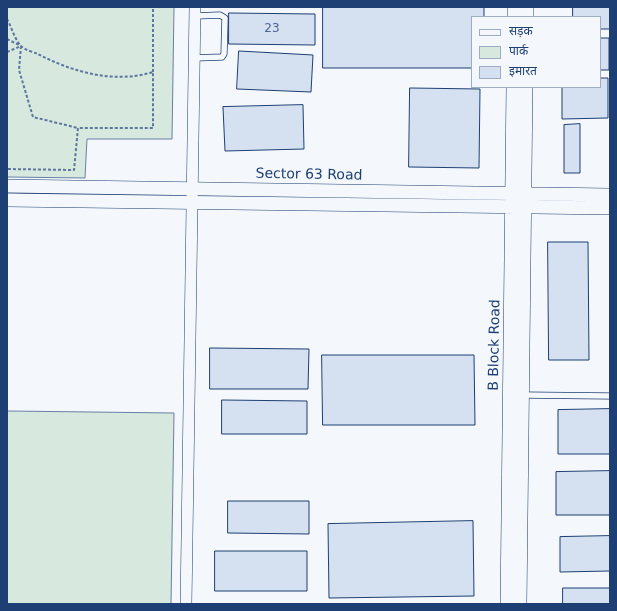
<!DOCTYPE html>
<html>
<head>
<meta charset="utf-8">
<style>
  body { margin:0 }
  #map { position:relative; width:617px; height:611px; overflow:hidden; background:#f4f7fb; font-family:"DejaVu Sans","Noto Sans Devanagari",sans-serif }
  canvas { display:block }
  .frame { position:absolute; inset:0; border:8px solid #1d3f73; pointer-events:none }
  .legend { position:absolute; left:471px; top:16px; width:130px; height:72px; box-sizing:border-box; background:#f4f7fb; border:1px solid #9eadc5; margin:0; padding:5px 7px; list-style:none; font-size:12px; color:#1d3f73 }
  .legend li { display:flex; align-items:center; gap:8px; height:20px }
  .legend b { width:20px; border:1px solid #9eadc5 }
</style>
</head>
<body>
<div id="map">
<canvas width="617" height="611"></canvas>
<div class="frame"></div>
<ul class="legend">
<li><b style="height:5px;background:#f4f7fb"></b>सड़क</li>
<li><b style="height:11px;background:#d7e8df"></b>पार्क</li>
<li><b style="height:11px;background:#d5e0f0"></b>इमारत</li>
</ul>
</div>
<script>
const context = document.querySelector('canvas').getContext('2d');
context.lineJoin = 'round';
function fill(path, color) {
  context.fillStyle = color;
  context.fill(path, 'evenodd');
}
function stroke(path, color, width, dash) {
  context.strokeStyle = color;
  context.lineWidth = width;
  context.lineCap = dash ? 'butt' : 'round';
  context.setLineDash(dash || []);
  context.stroke(path);
}
function write(font, color, halo, rows, align = 'center') {
  context.font = font + ' "DejaVu Sans",sans-serif';
  context.lineWidth = 3;
  context.setLineDash([]);
  context.textBaseline = 'middle';
  context.strokeStyle = halo;
  context.fillStyle = color;
  for (const [text, x, y, turn = 0] of rows) {
    context.save();
    context.translate(x, y);
    context.rotate((+turn || 0) * Math.PI / 180);
    context.textAlign = isNaN(turn) ? turn : align;
    if (halo) context.strokeText(text, 0, 0);
    context.fillText(text, 0, 0);
    context.restore();
  }
}
const green = new Path2D(`
  M 7,7 L 174,7 L 172,139 L 87,139 L 85,178 L 7,177 Z
  M 7,411 L 174,413 L 171,604 L 7,604 Z`);
fill(green, '#d7e8df');
stroke(green, '#687fa3', 1);
const building = new Path2D(`
  M 323,7 L 484,7 L 484,17 L 472,17 L 472,68 L 323,68 Z
  M 573,7 L 610,7 L 610,29 L 600,29 L 600,17 L 573,17 Z
  M 229,13 L 315,14 L 315,45 L 229,44 Z
  M 600,38 L 609,38 L 609,70 L 600,70 Z
  M 239,51 L 313,55 L 311,92 L 237,89 Z
  M 600,78 L 608,78 L 608,118 L 562,119 L 562,87 L 600,87 Z
  M 410,88 L 480,89 L 479,168 L 409,167 Z
  M 303,105 L 304,149 L 225,151 L 223,107 Z
  M 580,124 L 580,173 L 564,173 L 564,125 Z
  M 548,242 L 588,242 L 589,360 L 549,360 Z
  M 210,348 L 309,349 L 308,389 L 210,389 Z
  M 322,355 L 474,355 L 475,425 L 323,425 Z
  M 222,400 L 307,401 L 307,434 L 222,434 Z
  M 610,409 L 610,454 L 558,454 L 558,410 Z
  M 610,471 L 610,515 L 556,515 L 556,472 Z
  M 228,501 L 309,501 L 309,534 L 228,533 Z
  M 473,521 L 474,596 L 329,598 L 328,524 Z
  M 610,536 L 610,571 L 560,572 L 560,537 Z
  M 215,551 L 307,551 L 307,591 L 215,591 Z
  M 563,588 L 610,588 L 610,604 L 563,604 Z`);
fill(building, '#d5e0f0');
stroke(building, '#1d3f73', 1);
const service = new Path2D(`
  M 194,58 L 222,57 L 224,54 L 225,18 L 220,15 L 195,16
  M 522,395 L 610,396`);
const minor = new Path2D(`
  M 186,604 L 195,7`);
const tertiary = new Path2D(`
  M 514,17 L 514,7
  M 527,17 L 527,7
  M 7,186 L 610,195
  M 7,200 L 610,208
  M 507,604 L 513,87
  M 520,604 L 526,87`);
stroke(service, '#1d3f73', 7);
stroke(minor, '#1d3f73', 12);
stroke(tertiary, '#1d3f73', 14);
stroke(new Path2D(`
  M 7,19 C 11,26 15,40 21,46 C 25,50 33,52 38,54 C 72,72 115,84 153,72 L 153,128 L 78,128 L 74,170 L 7,169
  M 7,39 L 19,45
  M 21,46 L 19,70 L 33,117 L 78,128
  M 7,52 L 21,46
  M 153,72 L 153,7`), '#5e769c', 2, [3, 2]);
stroke(service, '#f4f7fb', 5.5);
stroke(minor, '#f4f7fb', 11);
stroke(tertiary, '#f4f7fb', 13);
write('12px', '#4b6792', null, [
  ["23",272,29]
]);
write('14px', '#1d3f73', '#f4f7fb', [
  ["Sector 63 Road",309,175,1],
  ["B Block Road",495,345,-89]
]);
</script>
</body>
</html>
